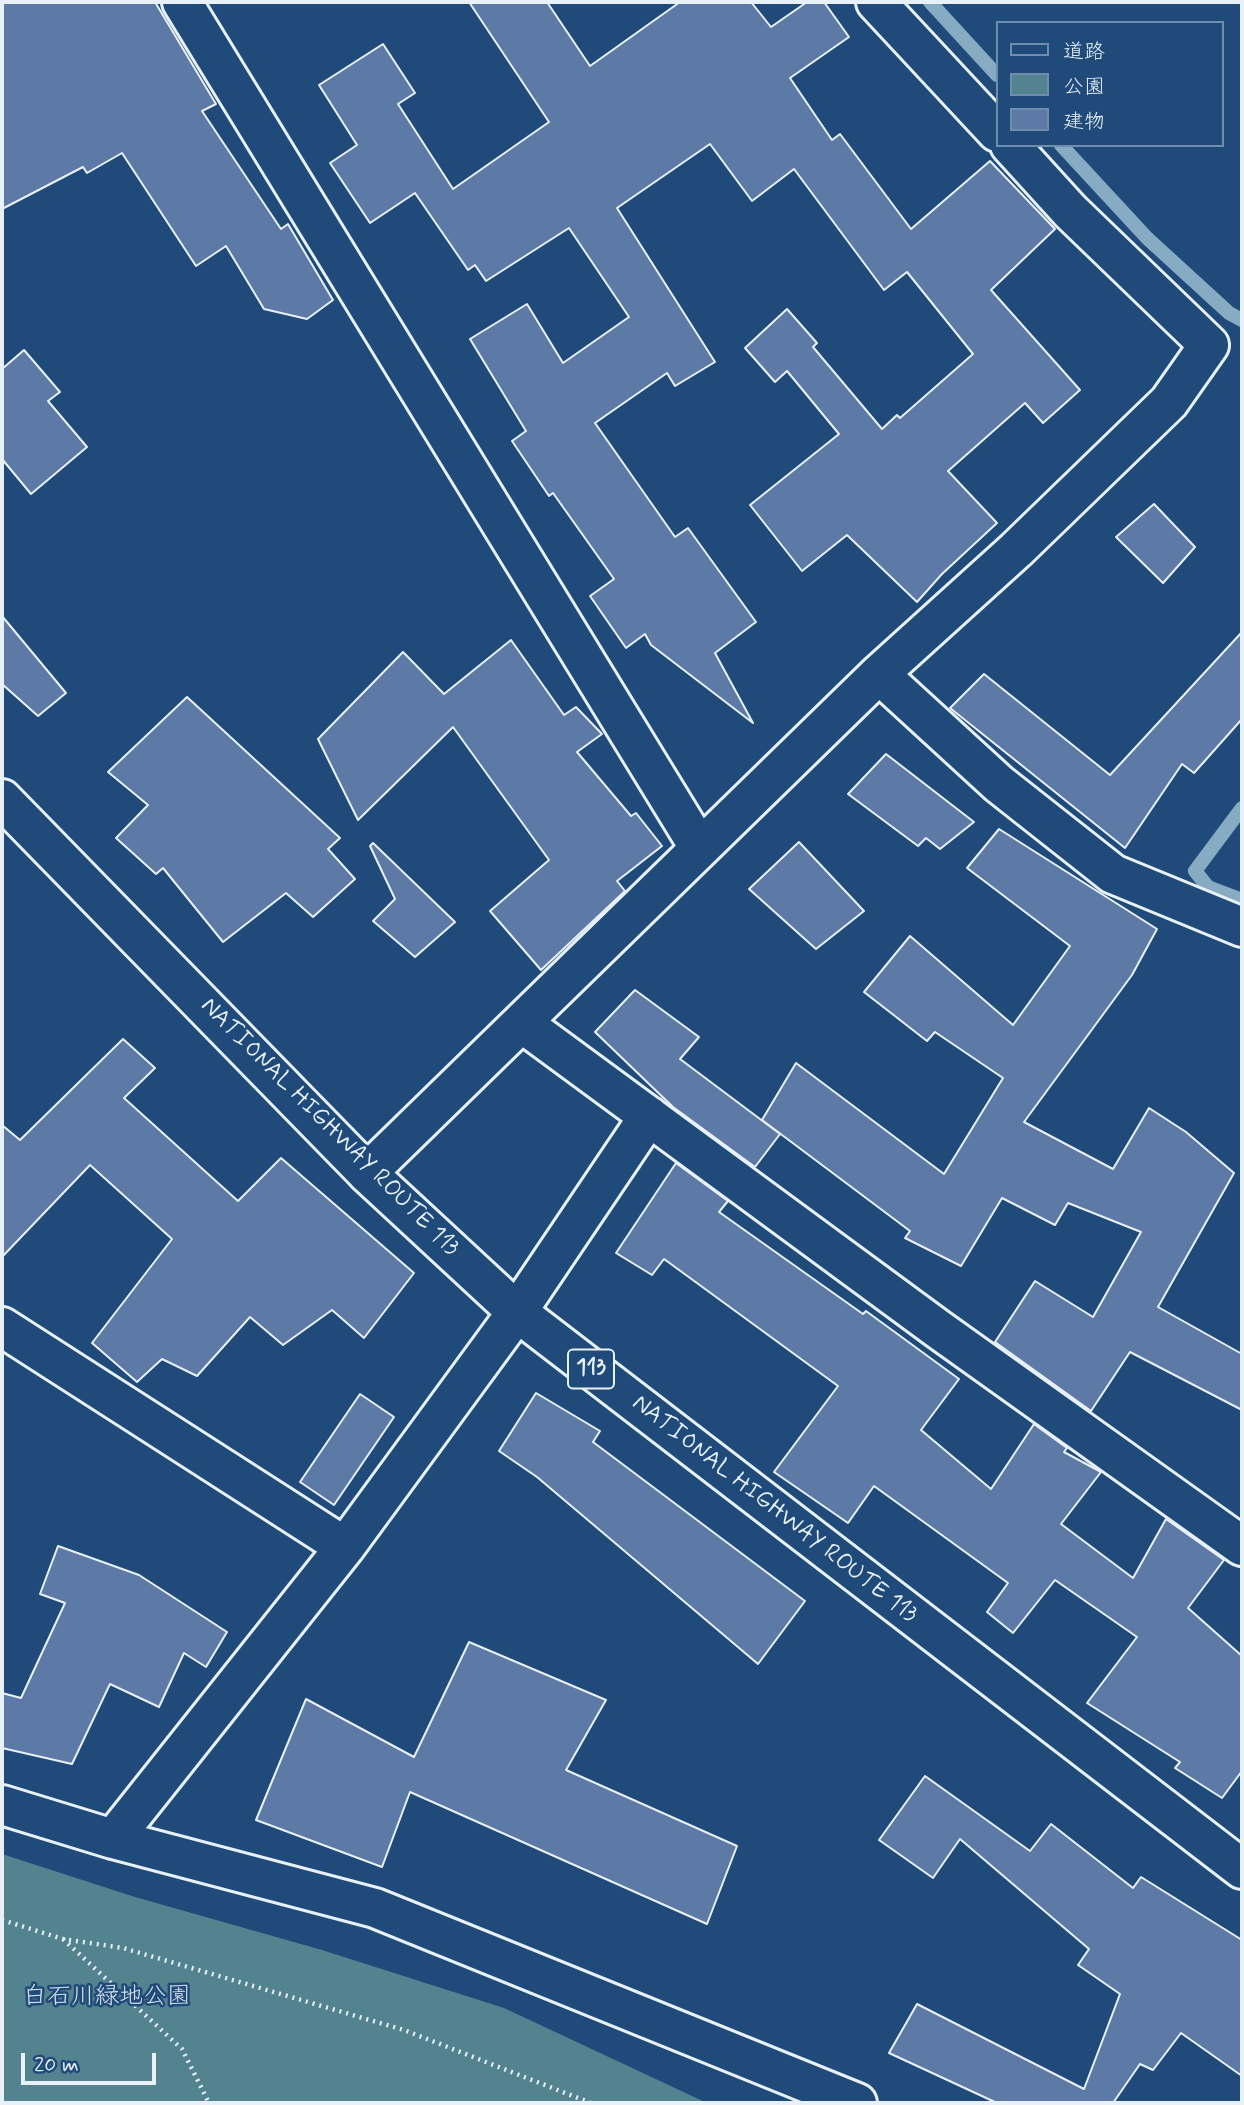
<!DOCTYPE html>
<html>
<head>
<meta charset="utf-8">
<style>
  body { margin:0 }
  #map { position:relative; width:1244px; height:2105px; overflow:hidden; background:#1f4a7a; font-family:Mynerve,"Klee One",sans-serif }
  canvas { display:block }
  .frame { position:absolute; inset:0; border:4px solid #e8f1f8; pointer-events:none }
  .legend { position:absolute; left:996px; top:21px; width:228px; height:126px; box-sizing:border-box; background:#1f4a7a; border:2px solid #6f8dac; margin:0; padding:9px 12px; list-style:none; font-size:21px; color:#e8f1f8 }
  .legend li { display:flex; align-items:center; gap:14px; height:35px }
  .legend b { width:35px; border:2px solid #6f8dac }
  .scale { position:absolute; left:21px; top:2053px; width:135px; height:32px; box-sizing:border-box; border:4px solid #e8f1f8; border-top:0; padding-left:9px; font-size:21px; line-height:24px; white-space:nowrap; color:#e8f1f8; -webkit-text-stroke:5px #1f4a7a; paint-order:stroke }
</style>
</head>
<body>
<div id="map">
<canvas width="1244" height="2105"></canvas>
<div class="frame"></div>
<ul class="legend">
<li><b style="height:9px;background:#1f4a7a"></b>道路</li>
<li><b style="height:19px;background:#53838e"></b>公園</li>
<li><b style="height:19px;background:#5d79a6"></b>建物</li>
</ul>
<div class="scale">20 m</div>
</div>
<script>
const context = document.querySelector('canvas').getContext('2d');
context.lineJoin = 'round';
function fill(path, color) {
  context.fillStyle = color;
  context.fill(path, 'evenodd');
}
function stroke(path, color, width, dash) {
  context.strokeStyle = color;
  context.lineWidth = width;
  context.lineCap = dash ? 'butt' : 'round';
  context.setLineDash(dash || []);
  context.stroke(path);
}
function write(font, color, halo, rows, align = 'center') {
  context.font = font + ' Mynerve,"Klee One",sans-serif';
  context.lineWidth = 5;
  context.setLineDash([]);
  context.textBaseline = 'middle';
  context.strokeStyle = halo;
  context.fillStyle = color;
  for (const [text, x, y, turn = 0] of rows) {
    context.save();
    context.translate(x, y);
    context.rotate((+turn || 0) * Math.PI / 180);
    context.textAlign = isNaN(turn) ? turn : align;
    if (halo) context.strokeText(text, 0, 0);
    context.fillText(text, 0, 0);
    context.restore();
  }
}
fill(new Path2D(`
  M 2,1854 L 135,1897 L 322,1950 L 504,2008 L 707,2103 L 2,2103 Z`), '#53838e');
stroke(new Path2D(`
  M 930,2 L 997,75
  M 1061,145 L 1147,238 L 1229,313 L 1242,320
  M 1242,808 L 1195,871 L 1208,887 L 1242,900`), '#86abc3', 14);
const building = new Path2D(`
  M 2,2 L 155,2 L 216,104 L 202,111 L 281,229 L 288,224 L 333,300 L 307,319 L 264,309 L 226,246 L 196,266 L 122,153 L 87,173 L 83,167 L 2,209 Z
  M 469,2 L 547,2 L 590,66 L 680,2 L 751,2 L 771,27 L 807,2 L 824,2 L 849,37 L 790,78 L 832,140 L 840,134 L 911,229 L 990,161 L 1055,229 L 991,290 L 1080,390 L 1043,423 L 1025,403 L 948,471 L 997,523 L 942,574 L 917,602 L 847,535 L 802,571 L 750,505 L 839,434 L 787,371 L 775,382 L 745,348 L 787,309 L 817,343 L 813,347 L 882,429 L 897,415 L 900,418 L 973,354 L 907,272 L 884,290 L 794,169 L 752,201 L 710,144 L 617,208 L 715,362 L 675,386 L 667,373 L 595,423 L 675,537 L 688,528 L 756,622 L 715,653 L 753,723 L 651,645 L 645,634 L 626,648 L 590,596 L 614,579 L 553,493 L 549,496 L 512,441 L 526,431 L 470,339 L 527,304 L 563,363 L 629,317 L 569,228 L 486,281 L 475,265 L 468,270 L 415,193 L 370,223 L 330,163 L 357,145 L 319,85 L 383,44 L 415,93 L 398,104 L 453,189 L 549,122 Z
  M 24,350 L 60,392 L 48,401 L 87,447 L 31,494 L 2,459 L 2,369 Z
  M 1154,504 L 1195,547 L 1163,583 L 1116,537 Z
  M 2,616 L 66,693 L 38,716 L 2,684 Z
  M 1242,632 L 1242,719 L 1194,773 L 1182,764 L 1125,848 L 950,708 L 984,674 L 1110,775 Z
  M 511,640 L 564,715 L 576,707 L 602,734 L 577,752 L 631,816 L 636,813 L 662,846 L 617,881 L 625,891 L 541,970 L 490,911 L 549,860 L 453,727 L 358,820 L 318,739 L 403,652 L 444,694 Z
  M 187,697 L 340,838 L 328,849 L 355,879 L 313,917 L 286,893 L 223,942 L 163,868 L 156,874 L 116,838 L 148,805 L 108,772 Z
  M 886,754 L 974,822 L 940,849 L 926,838 L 918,846 L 848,794 Z
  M 999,829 L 1157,929 L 1132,975 L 1024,1122 L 1113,1169 L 1149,1108 L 1186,1132 L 1234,1173 L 1158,1307 L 1242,1354 L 1242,1410 L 1130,1352 L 1091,1411 L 995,1342 L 1035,1281 L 1093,1317 L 1141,1232 L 1068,1203 L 1055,1225 L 1002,1198 L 961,1266 L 905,1238 L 910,1231 L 762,1120 L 796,1063 L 944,1174 L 1003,1078 L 935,1032 L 927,1041 L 864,992 L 910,936 L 1013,1025 L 1070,946 L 967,868 Z
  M 799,842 L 864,911 L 816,949 L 749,889 Z
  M 373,843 L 455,922 L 415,957 L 373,921 L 395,899 L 370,846 Z
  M 635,990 L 699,1037 L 680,1059 L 780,1134 L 755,1167 L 673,1107 L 595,1032 Z
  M 123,1039 L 155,1068 L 124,1098 L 238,1201 L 281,1158 L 414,1273 L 364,1338 L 332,1310 L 283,1345 L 250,1317 L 197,1376 L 162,1359 L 137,1382 L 92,1343 L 172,1239 L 90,1165 L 2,1257 L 2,1125 L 20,1140 Z
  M 676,1163 L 728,1201 L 719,1212 L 863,1314 L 866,1311 L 959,1379 L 921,1430 L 991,1489 L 1034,1424 L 1067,1448 L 1064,1452 L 1101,1472 L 1061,1524 L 1133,1578 L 1166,1519 L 1224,1560 L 1188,1608 L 1242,1656 L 1242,1771 L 1222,1798 L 1175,1768 L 1180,1762 L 1087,1703 L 1137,1637 L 1055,1580 L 1013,1633 L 987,1612 L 1008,1583 L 874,1486 L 848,1523 L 774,1472 L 838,1386 L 664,1259 L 652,1275 L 616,1253 Z
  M 536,1393 L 600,1431 L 593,1442 L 805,1601 L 758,1664 L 537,1477 L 499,1451 Z
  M 360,1394 L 394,1417 L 334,1505 L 300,1482 Z
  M 58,1546 L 139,1575 L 227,1632 L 206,1667 L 184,1653 L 159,1707 L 110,1684 L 72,1764 L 2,1748 L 2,1693 L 21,1698 L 65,1603 L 40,1594 Z
  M 469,1642 L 606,1700 L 566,1770 L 737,1846 L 707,1924 L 410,1792 L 382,1867 L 256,1820 L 306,1699 L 414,1757 Z
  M 925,1776 L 1030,1851 L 1051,1824 L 1133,1888 L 1141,1877 L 1242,1940 L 1242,2076 L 1181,2033 L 1153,2070 L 1140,2064 L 1113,2103 L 997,2103 L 889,2053 L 917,2004 L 1084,2089 L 1120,1994 L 1078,1965 L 1089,1949 L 960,1839 L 933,1878 L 879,1840 Z`);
fill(building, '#5d79a6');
stroke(building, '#e8f1f8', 2);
const minor = new Path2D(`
  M 182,2 L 699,847
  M 876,2 L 997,132
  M 879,674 L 999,784 L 1113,874 L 1242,927
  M 522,1023 L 938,1329 L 1242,1546
  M 367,1173 L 879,674 L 1016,550 L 1169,402 L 1209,345 L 1070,211 L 1010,145
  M 2,1327 L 345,1547
  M 2,1805 L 113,1839 L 375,1908 L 857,2103
  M 113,1839 L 345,1547 L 517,1312 L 649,1116`);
const highway = new Path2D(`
  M 2,799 L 367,1173 L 517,1312 L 1242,1869`);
stroke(minor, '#e8f1f8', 44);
stroke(highway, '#e8f1f8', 44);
stroke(new Path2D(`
  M 2,1920 L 63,1939 L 123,1948 L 404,2030 L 591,2103
  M 63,1939 L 182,2049 L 209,2103`), '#e8f1f8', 4.5, [2, 5]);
stroke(minor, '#1f4a7a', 38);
stroke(highway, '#1f4a7a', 38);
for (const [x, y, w] of [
  [591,1369,46]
]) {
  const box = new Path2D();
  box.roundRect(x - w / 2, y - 19.5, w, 39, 5);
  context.fillStyle = '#1f4a7a';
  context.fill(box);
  stroke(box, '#e8f1f8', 2);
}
write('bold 23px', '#e8f1f8', null, [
  ["113",591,1369]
]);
write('24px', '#e8f1f8', '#1f4a7a', [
  ["NATIONAL HIGHWAY ROUTE 113",329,1128,45],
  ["NATIONAL HIGHWAY ROUTE 113",774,1510,38]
]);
write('24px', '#d2e0e8', '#1f4a7a', [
  ["白石川緑地公園",107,1998]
]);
</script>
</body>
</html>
